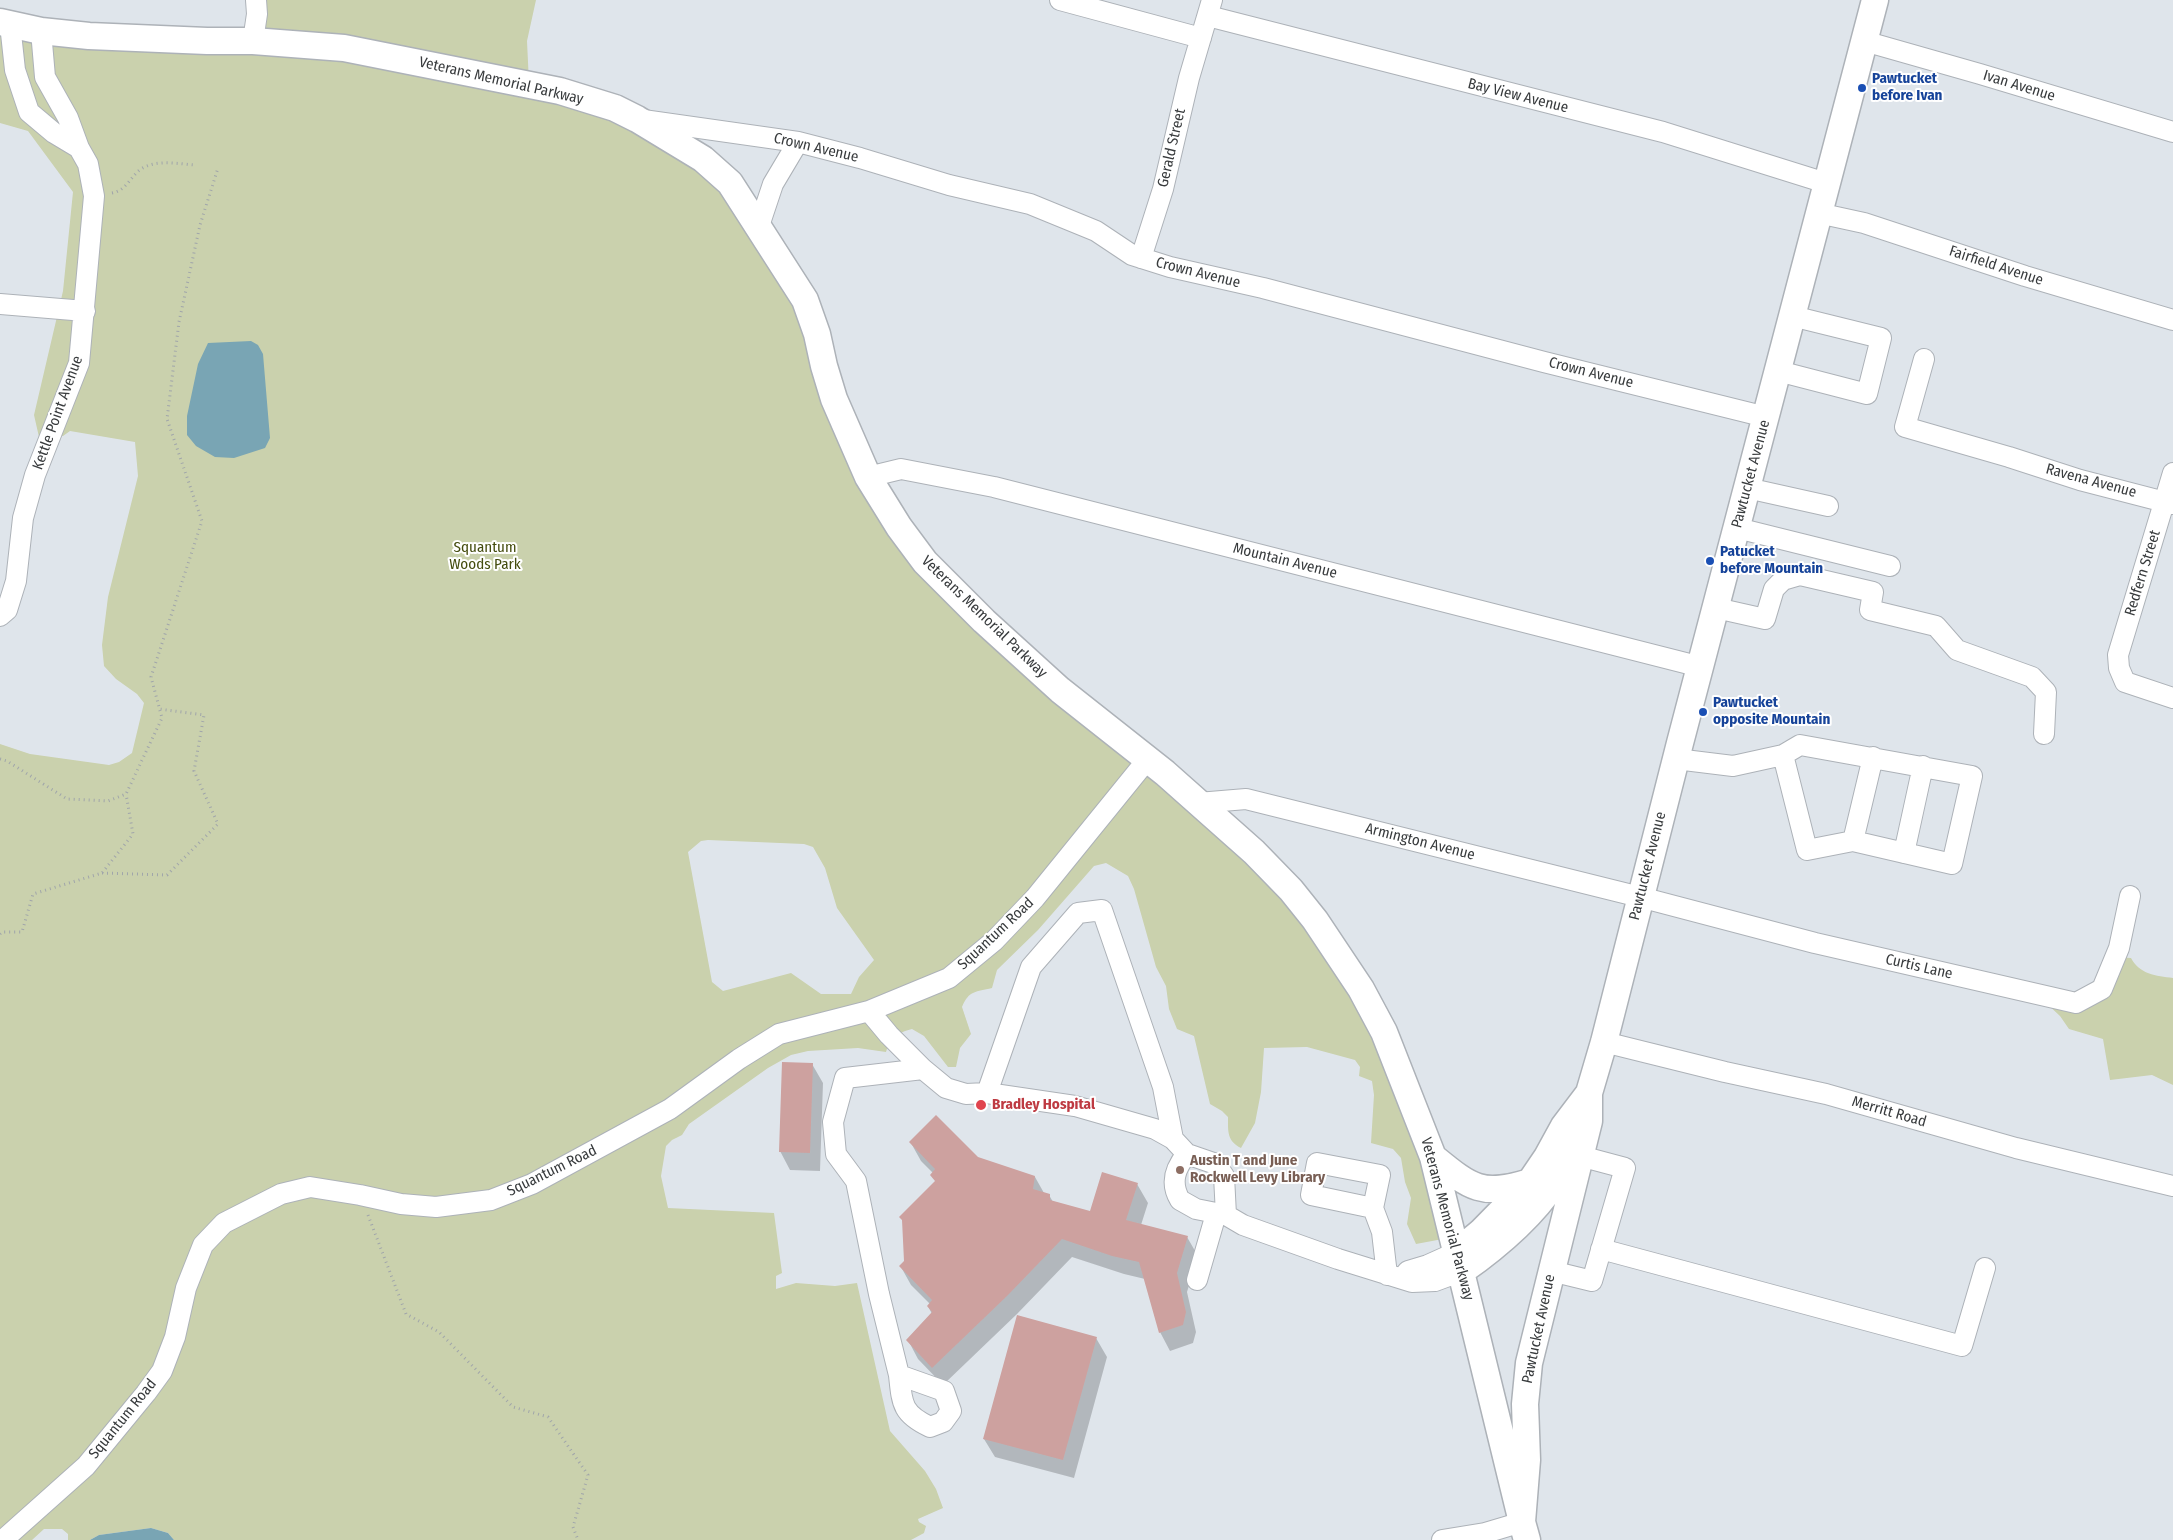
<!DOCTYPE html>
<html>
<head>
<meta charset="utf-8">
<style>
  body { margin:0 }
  canvas { display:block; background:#dfe5eb }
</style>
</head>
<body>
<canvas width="2173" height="1540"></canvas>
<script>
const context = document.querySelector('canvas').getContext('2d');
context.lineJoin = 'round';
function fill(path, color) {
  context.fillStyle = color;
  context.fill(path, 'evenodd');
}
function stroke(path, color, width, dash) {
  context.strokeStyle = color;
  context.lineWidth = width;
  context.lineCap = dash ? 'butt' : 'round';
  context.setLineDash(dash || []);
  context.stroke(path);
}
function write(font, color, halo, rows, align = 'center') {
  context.font = font + ' "Fira Sans Condensed",sans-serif';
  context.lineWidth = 4;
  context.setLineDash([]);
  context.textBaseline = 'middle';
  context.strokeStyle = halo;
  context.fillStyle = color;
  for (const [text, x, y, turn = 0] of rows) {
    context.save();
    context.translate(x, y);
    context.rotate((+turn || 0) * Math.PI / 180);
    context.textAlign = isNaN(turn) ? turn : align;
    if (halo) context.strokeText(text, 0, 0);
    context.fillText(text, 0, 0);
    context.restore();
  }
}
fill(new Path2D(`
  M 255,0 L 536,0 L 527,41 L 529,83 L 675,139 L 774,240 L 903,533 L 1195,799 L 1360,987 L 1448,1238 L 1416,1244 L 1407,1224 L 1411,1198 L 1405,1182 L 1401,1158 L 1393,1149 L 1371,1143 L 1374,1095 L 1372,1081 L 1359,1076 L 1360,1067 L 1355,1060 L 1307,1047 L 1264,1048 L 1261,1092 L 1255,1123 L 1241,1148 C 1227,1141 1228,1132 1228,1117 L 1222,1111 L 1210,1104 L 1194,1036 L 1177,1029 L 1169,1009 L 1166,986 L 1156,967 L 1134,889 L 1128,876 L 1106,863 L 1094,866 L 1038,930 L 997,970 L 992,988 C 976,992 969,990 962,1007 L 971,1034 L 960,1048 L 956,1067 L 948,1067 L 924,1036 L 912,1029 C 897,1033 891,1037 886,1052 L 858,1048 L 808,1051 L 791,1055 L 768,1068 L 689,1124 L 682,1135 L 672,1140 L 666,1146 L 661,1176 L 668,1208 L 774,1213 L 782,1273 L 776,1276 L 776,1289 L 796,1283 L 835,1286 L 857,1283 L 890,1431 L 925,1471 L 936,1489 L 943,1508 L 918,1519 L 919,1522 L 926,1526 L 924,1533 L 911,1540 L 174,1540 L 168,1533 L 151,1528 L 99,1535 L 90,1540 L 68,1540 L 68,1534 L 62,1529 L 44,1529 L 32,1540 L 0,1540 L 0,744 L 30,754 L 109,765 L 119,762 L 132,753 L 144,703 L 137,694 L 116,679 L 104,666 L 102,645 L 108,597 L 138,476 L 135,442 L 70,431 L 63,436 L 39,437 L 34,415 L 63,291 L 73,192 L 28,131 L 0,123 L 0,20 L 253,39 ZM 708,840 L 804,844 L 813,847 L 825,868 L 837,908 L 874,960 L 859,977 L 851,994 L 821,994 L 791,973 L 723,991 L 712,982 L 688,852 L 701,841 Z
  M 2116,957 L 2131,958 C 2139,974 2156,976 2173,978 L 2173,1085 L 2152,1075 L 2110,1080 L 2103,1039 L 2069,1029 L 2060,1016 L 2045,1002 L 2085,1004 Z`), '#cad1ad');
fill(new Path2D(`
  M 251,341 L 258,345 L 263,354 L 270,438 L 265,448 L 234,458 L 215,457 L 196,446 L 187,435 L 187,416 L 198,364 L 208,343 Z
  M 151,1528 L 168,1533 L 174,1540 L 90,1540 L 99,1535 Z`), '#79a5b4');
fill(new Path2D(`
  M 812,1064 L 823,1083 L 820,1171 L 790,1170 L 780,1151 Z
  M 911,1143 L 977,1158 L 1035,1177 L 1044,1193 L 1049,1195 L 1053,1202 L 1091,1213 L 1137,1184 L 1148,1203 L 1141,1225 L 1187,1237 L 1198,1256 L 1187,1292 L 1196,1332 L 1193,1343 L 1170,1351 L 1160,1332 L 1145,1279 L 1124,1274 L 1072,1257 L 1017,1314 L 943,1385 L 918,1359 L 908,1340 L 932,1314 L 928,1306 L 930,1304 L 911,1285 L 901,1267 L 905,1262 L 936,1182 L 933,1173 L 921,1161 Z
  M 1096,1338 L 1107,1357 L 1074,1478 L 995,1457 L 984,1439 Z`), '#0003');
fill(new Path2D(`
  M 782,1062 L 813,1063 L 810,1153 L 779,1152 Z
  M 936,1115 L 978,1157 L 1035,1176 L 1033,1189 L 1050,1194 L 1050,1200 L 1090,1211 L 1102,1172 L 1138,1183 L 1126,1220 L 1188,1236 L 1177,1273 L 1186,1312 L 1183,1325 L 1159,1333 L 1139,1262 L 1112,1256 L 1062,1239 L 1007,1296 L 932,1368 L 906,1340 L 932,1312 L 927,1306 L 932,1300 L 899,1266 L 904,1261 L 902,1220 L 899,1217 L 935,1181 L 930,1175 L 935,1169 L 909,1142 Z
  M 1017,1315 L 1097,1337 L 1063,1460 L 983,1439 Z`), '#cda19f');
const minor = new Path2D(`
  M 1060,0 L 1201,38
  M 1208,16 L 1663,132 L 1826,183
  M 10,24 L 15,70 L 29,112 L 54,133 L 79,148 L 68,118 L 45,77 L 41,31
  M 253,41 L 257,14 L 256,0
  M 1864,41 L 1980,74 L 2173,132
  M 643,120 L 798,142 L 860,158 L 949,185 L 1030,204 L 1096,231 L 1132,255 L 1170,267 L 1263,288 L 1544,362 L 1766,417
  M 1818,213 L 1864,223 L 2025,276 L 2173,320
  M 759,226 L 773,184 L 798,142
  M 1141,258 L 1163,189 L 1189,78 L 1212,0
  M 0,304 L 85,311
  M 1924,359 L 1905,427 L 2009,457 L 2080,480 L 2173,504
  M 1778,371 L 1867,394 L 1881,338 L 1792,316
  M 2173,473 L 2118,655 L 2119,668 L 2125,682 L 2173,698
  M 868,477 L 901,469 L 994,487 L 1701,667
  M 1747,488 L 1828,506
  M 1737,528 L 1890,566
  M 1716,608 L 1765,619 L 1774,589 L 1783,580 L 1800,575 L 1873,592 L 1870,610 L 1936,626 L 1957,650 L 2032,677 L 2046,692 L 2044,734
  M 0,616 L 7,610 L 16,581 L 23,518 L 35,475 L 79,363 L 94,196 L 88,164 L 79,148
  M 1676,759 L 1733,766 L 1783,755 L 1800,745 L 1972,776 L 1952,864 L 1853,841 L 1807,850 L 1783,755
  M 1198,803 L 1246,799 L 1640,897 L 1815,943 L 2076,1003 L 2102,989 L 2119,948 L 2130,896
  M 1853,841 L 1873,757
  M 1904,853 L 1923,766
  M 869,1011 L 889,1035 L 923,1069 L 946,1088 L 966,1094 L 987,1093 L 1075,1106 L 1155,1129 L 1173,1139 L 1187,1154 L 1216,1164 L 1224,1176 L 1226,1215
  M 1604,1042 L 1725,1072 L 1826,1094 L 2016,1148 L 2173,1186
  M 987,1093 L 1031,967 L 1078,913 L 1102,910 L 1163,1087 L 1173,1139
  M 1187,1154 C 1175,1168 1170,1183 1180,1200 L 1196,1209 L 1226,1215 L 1243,1225 L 1338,1259 L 1412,1282 L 1435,1281 L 1462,1271
  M 1373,1208 L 1380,1175 L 1317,1163 L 1311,1195 L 1373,1208 L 1382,1232 L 1387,1275
  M 1601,1249 L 1962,1346 L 1985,1268
  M 1551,1271 L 1592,1281 L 1625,1168 L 1580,1156
  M 1402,1278 L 1408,1271 L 1428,1265 L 1457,1252
  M 1197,1280 L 1216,1214
  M 899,1375 C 902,1404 902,1414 930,1427 L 943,1422 L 951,1411 L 944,1391 L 899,1375 L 879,1294 L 856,1181 L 836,1154 L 833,1122 L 845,1078 L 923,1069
  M 3,1540 L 86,1466 L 146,1393 L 162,1371 L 175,1337 L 186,1288 L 203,1245 L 224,1223 L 281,1194 L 310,1187 L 360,1195 L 401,1204 L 436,1207 L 491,1200 L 532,1184 L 670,1109 L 739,1059 L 779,1034 L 869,1011 L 949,978 L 994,941 L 1035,898 L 1147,760
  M 1442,1540 L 1485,1533 L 1522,1522`);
const major = new Path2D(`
  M 0,22 L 41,31 L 89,36 L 207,41 L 253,41 L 344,48 L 560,91 L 615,108 L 637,119 L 703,159 L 730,183 L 805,300 L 817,334 L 824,366 L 834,399 L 868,477 L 899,527 L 925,562 L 984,621 L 1060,690 L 1165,773 L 1254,852 L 1291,890 L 1315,920 L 1361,989 L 1384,1032 L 1433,1157 L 1522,1522
  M 1433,1157 C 1471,1188 1481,1197 1530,1182
  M 1457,1252 L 1481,1232 L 1530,1182 L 1547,1157 L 1564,1126 L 1589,1093
  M 1462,1271 C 1496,1247 1531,1218 1554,1183 C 1561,1172 1567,1160 1573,1149
  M 1527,1540 L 1522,1522 L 1527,1460 L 1525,1404 L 1529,1363 L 1589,1121 L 1589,1093 L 1604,1042 L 1680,743 L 1875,0`);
stroke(minor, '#adb2b8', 22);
stroke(major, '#adb2b8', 29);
stroke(new Path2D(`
  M 112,193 C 127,190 130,177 141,169 C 156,159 179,164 195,165
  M 0,759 L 7,761 L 67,799 L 108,801 L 126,794 L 162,718 L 151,677 L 202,521 L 167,419 L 179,322 L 200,225 L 218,168
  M 102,873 L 167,875 L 218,824 L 194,771 L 204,715 L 159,709
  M 0,934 L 2,932 L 22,932 L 33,894 L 102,873 L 133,834 L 126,794
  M 368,1215 L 406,1314 L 439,1332 L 513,1407 L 548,1417 L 588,1475 L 573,1527 L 578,1540`), '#a0a5aa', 3, [1, 4]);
stroke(minor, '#fff', 20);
stroke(major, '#fff', 26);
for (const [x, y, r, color] of [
  [1862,88,5,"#1a4fb4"],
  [1710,561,5,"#1a4fb4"],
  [1703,712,5,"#1a4fb4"],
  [981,1105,6,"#e0444e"],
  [1180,1170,5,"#8d6e63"]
]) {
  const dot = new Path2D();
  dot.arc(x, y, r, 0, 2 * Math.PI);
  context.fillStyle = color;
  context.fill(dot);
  stroke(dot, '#fff', 2);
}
write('bold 15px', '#164399', '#fff', [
  ["Pawtucket",1872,79],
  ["before Ivan",1872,96],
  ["Patucket",1720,552],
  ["before Mountain",1720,569],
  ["Pawtucket",1713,703],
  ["opposite Mountain",1713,720]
], 'left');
write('15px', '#383b3d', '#fff', [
  ["Veterans Memorial Parkway",501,81,13],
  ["Ivan Avenue",2019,86,17],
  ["Bay View Avenue",1518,96,14],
  ["Crown Avenue",816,148,13],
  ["Gerald Street",1172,148,-77],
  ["Fairfield Avenue",1996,266,18],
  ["Crown Avenue",1198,273,14],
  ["Crown Avenue",1591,373,14],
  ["Kettle Point Avenue",58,413,-70],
  ["Pawtucket Avenue",1751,474,-75],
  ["Ravena Avenue",2091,481,15],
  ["Mountain Avenue",1285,561,14],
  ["Redfern Street",2143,573,-73],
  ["Veterans Memorial Parkway",984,617,44],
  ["Armington Avenue",1420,842,14],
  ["Pawtucket Avenue",1648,866,-76],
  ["Squantum Road",996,934,-43],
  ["Curtis Lane",1919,967,13],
  ["Merritt Road",1889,1112,16],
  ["Squantum Road",552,1171,-26],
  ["Veterans Memorial Parkway",1447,1219,75],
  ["Pawtucket Avenue",1539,1329,-78],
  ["Squantum Road",123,1419,-51]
]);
write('15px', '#444c0e', '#fff', [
  ["Squantum",485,548],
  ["Woods Park",485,565]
]);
write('bold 15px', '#be3a42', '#fff', [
  ["Bradley Hospital",992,1105]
], 'left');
write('bold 15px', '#785e54', '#fff', [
  ["Austin T and June",1190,1161],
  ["Rockwell Levy Library",1190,1178]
], 'left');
</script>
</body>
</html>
